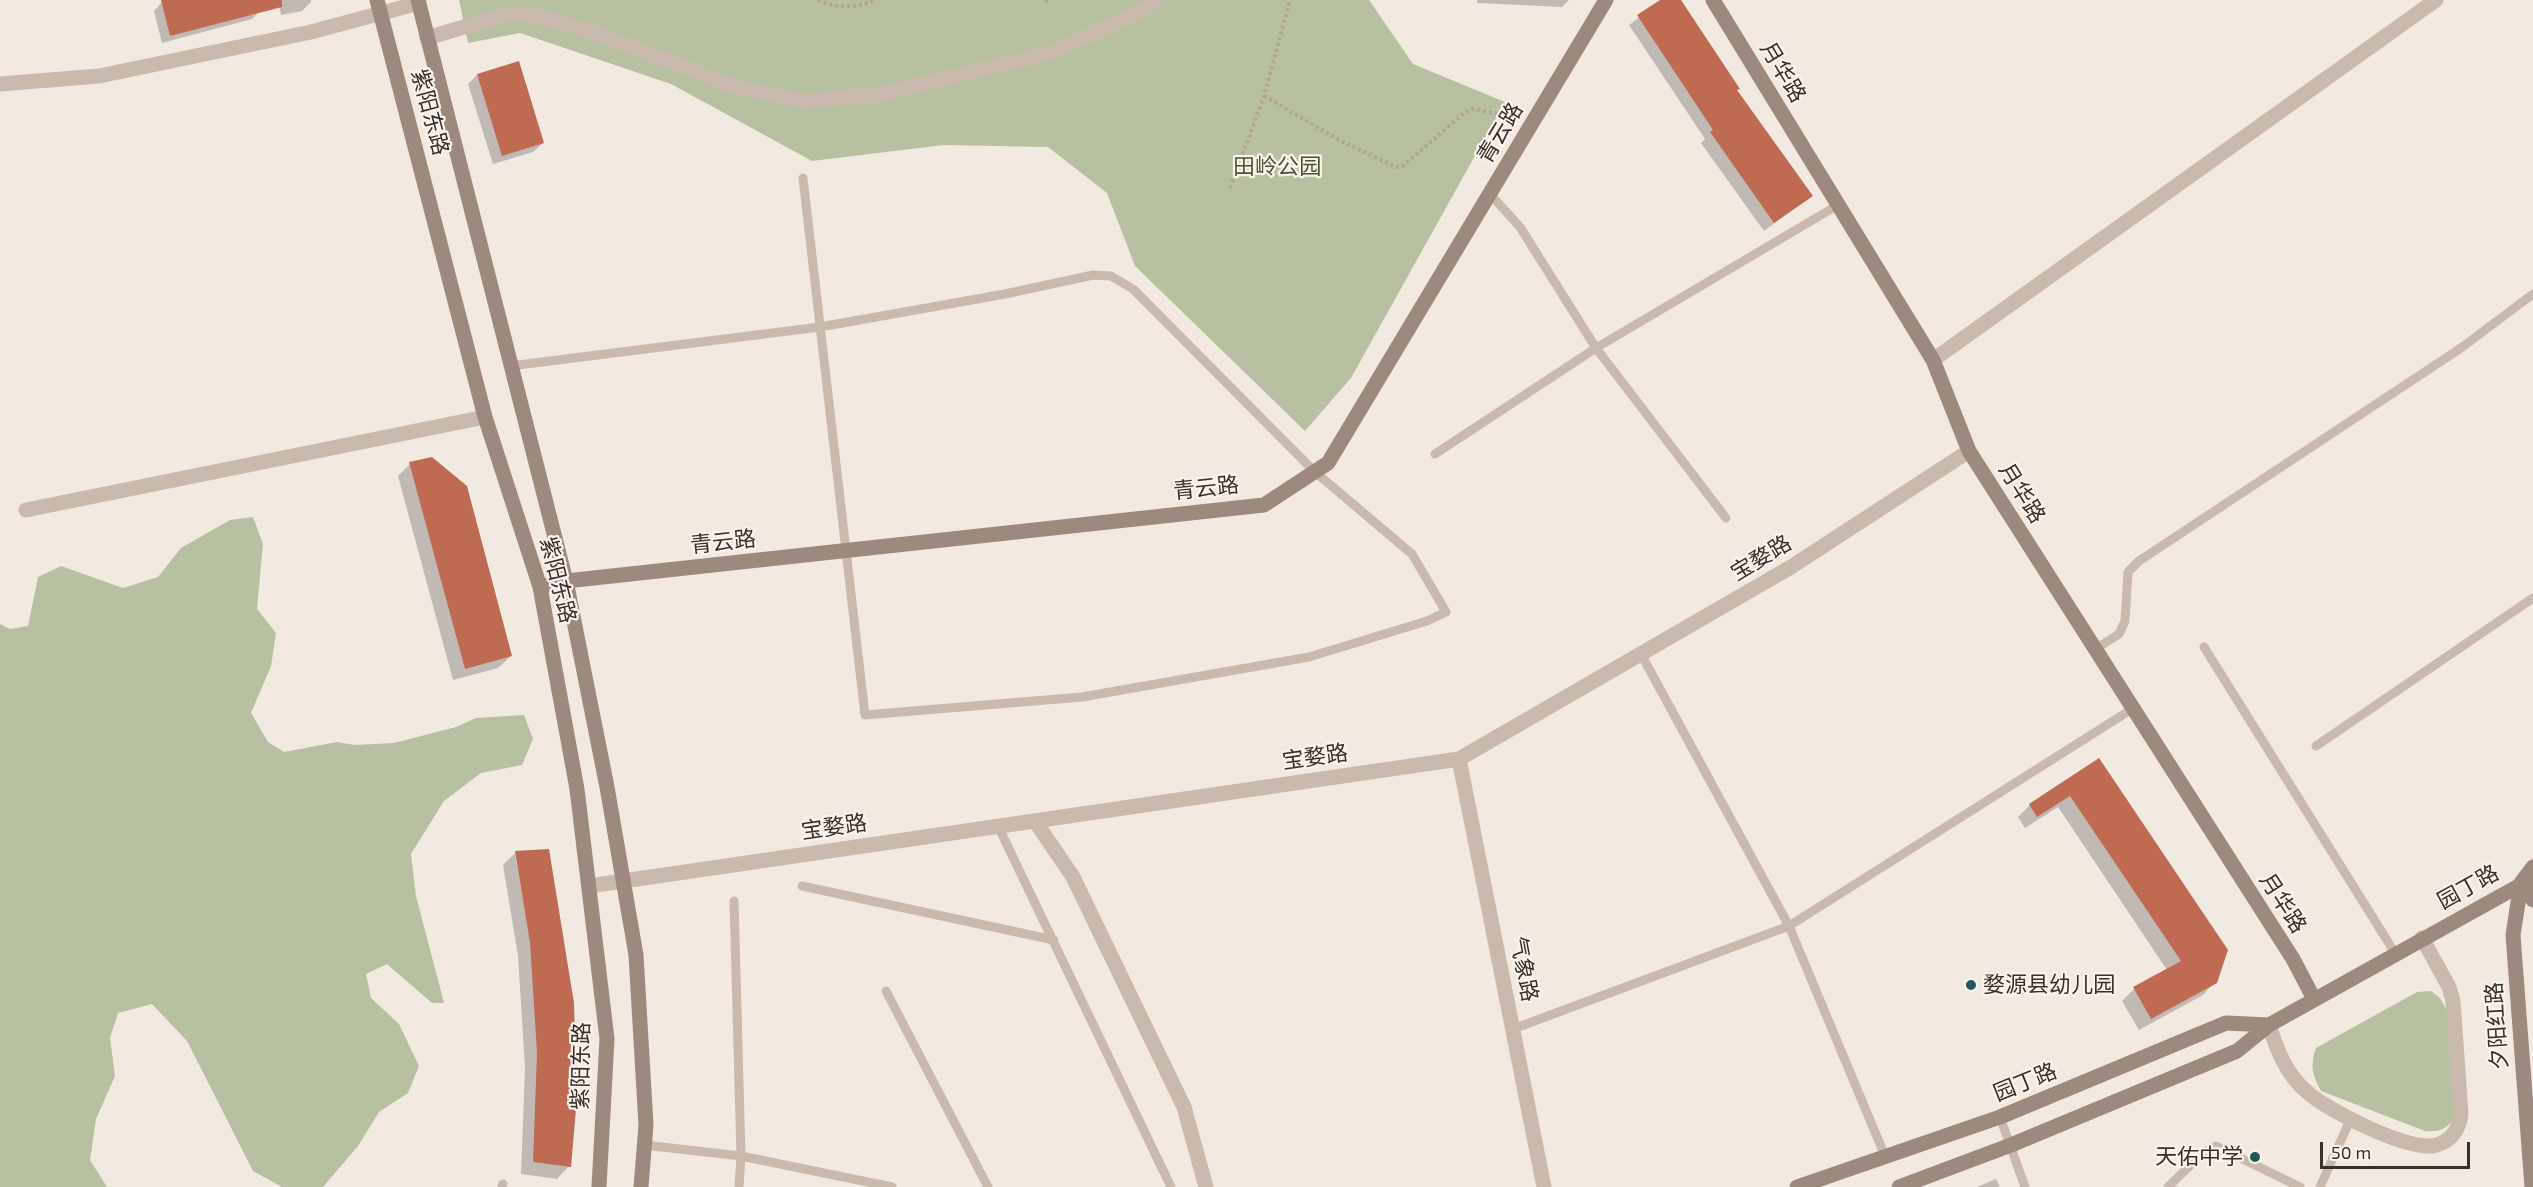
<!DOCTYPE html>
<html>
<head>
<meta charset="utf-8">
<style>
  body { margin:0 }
  #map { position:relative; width:2533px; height:1187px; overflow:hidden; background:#f2e9e1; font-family:"Exo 2",sans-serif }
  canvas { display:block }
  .scale { position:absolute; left:2320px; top:1142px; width:150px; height:27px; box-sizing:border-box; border:3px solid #392f2b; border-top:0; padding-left:8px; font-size:18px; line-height:21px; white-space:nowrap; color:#392f2b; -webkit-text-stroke:4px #faf3ed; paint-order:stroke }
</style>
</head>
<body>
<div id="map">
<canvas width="2533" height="1187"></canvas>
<div class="scale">50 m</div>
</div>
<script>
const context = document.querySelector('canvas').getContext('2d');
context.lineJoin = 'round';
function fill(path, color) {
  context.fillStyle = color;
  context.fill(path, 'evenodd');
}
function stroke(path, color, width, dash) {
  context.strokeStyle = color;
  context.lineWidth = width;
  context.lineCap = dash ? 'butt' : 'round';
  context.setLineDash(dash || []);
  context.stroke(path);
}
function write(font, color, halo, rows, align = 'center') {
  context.font = font + ' "Exo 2","Noto Sans SC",sans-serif';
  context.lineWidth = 4.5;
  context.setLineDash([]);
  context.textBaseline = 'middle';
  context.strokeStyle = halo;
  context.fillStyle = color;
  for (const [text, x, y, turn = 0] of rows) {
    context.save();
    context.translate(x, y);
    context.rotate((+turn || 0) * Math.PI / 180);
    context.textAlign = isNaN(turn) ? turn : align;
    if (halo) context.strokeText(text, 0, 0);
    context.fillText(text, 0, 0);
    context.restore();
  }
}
fill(new Path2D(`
  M 459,0 L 1369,0 L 1413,64 L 1505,102 L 1351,378 L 1305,431 L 1135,266 L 1107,193 L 1048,147 L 944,145 L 812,161 L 671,84 L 520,33 L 468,43 Z
  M 253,517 L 263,544 L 257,609 L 276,633 L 271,666 L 251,713 L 268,742 L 284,752 L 337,742 L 355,745 L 394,743 L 456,727 L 476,718 L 524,715 L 533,739 L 522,765 L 481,773 L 444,801 L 411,854 L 416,896 L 444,1003 L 432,1003 L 387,964 L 366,974 L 371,998 L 399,1024 L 419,1066 L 408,1093 L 379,1112 L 358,1146 L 323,1187 L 282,1187 L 253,1171 L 187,1041 L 152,1004 L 118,1013 L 110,1038 L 115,1076 L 96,1119 L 90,1160 L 107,1187 L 0,1187 L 0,624 L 10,629 L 28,626 L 38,577 L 61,566 L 123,588 L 158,577 L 181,548 L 230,520 Z
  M 2431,991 L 2440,998 L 2450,1016 L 2454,1119 C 2445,1130 2439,1132 2425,1131 L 2321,1091 C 2312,1075 2310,1065 2316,1048 L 2417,992 Z`), '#b7c1a1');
fill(new Path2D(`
  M 172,0 L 258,0 L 260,11 L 252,19 L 162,43 L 154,11 L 162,2 Z
  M 278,0 L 311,0 L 311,2 L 302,11 L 281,15 Z
  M 1477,0 L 1569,0 L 1562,7 L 1477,3 Z
  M 1663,0 L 1680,0 L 1736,90 L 1811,196 L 1764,231 L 1701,143 L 1705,139 L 1629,25 Z
  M 518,63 L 543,143 L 533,152 L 493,164 L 468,84 L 477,75 Z
  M 410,464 L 511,656 L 498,668 L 453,680 L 398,476 Z
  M 2099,760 L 2215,982 L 2203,995 L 2139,1030 L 2122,1001 L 2134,989 L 2167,970 L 2058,807 L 2025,828 L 2018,817 L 2030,805 Z
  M 515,853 L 569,1166 L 557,1179 L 521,1174 L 525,1067 L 518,956 L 503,865 Z
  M 1996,1179 L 2000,1187 L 1977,1187 Z`), '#0003');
fill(new Path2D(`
  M 161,0 L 282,0 L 282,7 L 170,36 Z
  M 1660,0 L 1681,0 L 1740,89 L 1737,90 L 1813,196 L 1774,223 L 1710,132 L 1713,130 L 1637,15 Z
  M 519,61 L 544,143 L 502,156 L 477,74 Z
  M 432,457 L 467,486 L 512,656 L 465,669 L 409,462 Z
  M 2099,758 L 2228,950 L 2217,983 L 2151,1019 L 2133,987 L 2181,961 L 2070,796 L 2037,817 L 2029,804 Z
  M 549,849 L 574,1003 L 577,1097 L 571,1167 L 533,1162 L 537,1053 L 530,943 L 515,851 Z`), '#bf6a52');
stroke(new Path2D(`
  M 818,0 C 838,9 856,8 876,0
  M 1046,0 L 1048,4
  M 1264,96 L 1339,140 L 1396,167 L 1403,166 L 1464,113 L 1472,109 L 1516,117
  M 1230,188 L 1264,96 L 1290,0`), '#b6a397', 4, [3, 3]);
stroke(new Path2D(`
  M 1490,194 L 1520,227 L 1596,348 L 1726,518
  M 510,366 L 820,327 L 1005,294 L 1093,275 L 1111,276 L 1133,289 L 1315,472 L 1412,554 L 1446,612 L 1427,621 L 1309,657 L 1082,697 L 865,715 C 844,536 823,357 803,178
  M 1435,454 L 1596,348 L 1838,205
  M 2204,647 L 2395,953
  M 2094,650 L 2119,634 L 2125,621 L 2128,572 L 2139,561 L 2461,348 L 2533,294
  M 1641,654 L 1789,926 L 1885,1156
  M 2316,746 L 2533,598
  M 998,826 L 1171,1187
  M 802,886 L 1054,940
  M 734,901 L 741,1156 L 739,1187
  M 886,991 L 988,1187
  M 1513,1029 L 1789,926 L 2132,709
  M 2000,1117 L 2025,1187
  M 644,1145 L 741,1156 L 892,1187
  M 502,1187 L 503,1184
  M 2168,1187 L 2203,1153 L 2216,1146 L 2300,1187
  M 2320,1187 L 2351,1118`), '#cab9ad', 9);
stroke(new Path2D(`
  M 427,38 L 508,14 L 533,15 L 584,29 L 740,88 L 803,101 L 877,95 L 1053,52 L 1141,11 L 1155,0
  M 0,84 L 99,76 L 311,32 L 419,3
  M 1933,360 L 2436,0
  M 26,510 L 485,417
  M 1459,759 L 1544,1187
  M 1035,821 L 1073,877 L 1184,1107 L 1206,1187
  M 589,886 L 1459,759 L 1791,567 L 1969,451
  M 2269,1025 C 2277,1050 2286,1074 2307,1092 C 2327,1110 2410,1153 2437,1145 C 2452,1140 2459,1129 2461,1114 L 2453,1001 L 2449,987 L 2422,938`), '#cab9ad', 15);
stroke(new Path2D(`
  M 377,0 L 485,417 L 540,587 L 577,789 L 607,1039 L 599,1187
  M 418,0 L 566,581 L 607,787 L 636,955 L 646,1125 L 641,1187
  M 1713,0 L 1933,360 L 1969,451 L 2293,959 L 2314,999
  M 540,587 L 566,581 L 1264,505 L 1328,463 L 1606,0
  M 2521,883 L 2533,900
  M 1797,1187 L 2000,1117 L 2226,1023 L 2269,1025
  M 1899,1187 L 2011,1145 L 2237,1051 L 2269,1025 L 2533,878
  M 2532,1187 L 2513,935 L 2521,883 L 2533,867`), '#9e897e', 15);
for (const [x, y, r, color] of [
  [1971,985,6,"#235658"],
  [2255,1157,6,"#235658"]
]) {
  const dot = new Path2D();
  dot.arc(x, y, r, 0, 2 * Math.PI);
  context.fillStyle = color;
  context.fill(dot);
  stroke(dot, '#faf3ed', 2);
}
write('22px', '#392f2b', '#faf3ed', [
  ["月华路",1783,72,59],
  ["紫阳东路",430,112,75],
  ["青云路",1500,133,-59],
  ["青云路",1206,488,-6],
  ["月华路",2022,493,58],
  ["青云路",723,542,-6],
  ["宝婺路",1761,558,-31],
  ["紫阳东路",558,580,76],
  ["宝婺路",1315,757,-8],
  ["宝婺路",834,827,-8],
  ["园丁路",2468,887,-29],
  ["月华路",2283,903,57],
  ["气象路",1524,969,79],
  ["夕阳红路",2497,1026,-94],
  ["紫阳东路",581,1066,-89],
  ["园丁路",2025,1082,-22]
]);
write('22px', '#495530', '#faf3ed', [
  ["田岭公园",1277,167]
]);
write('22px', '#392f2b', '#faf3ed', [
  ["婺源县幼儿园",1983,985],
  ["天佑中学",2243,1157,"right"]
], 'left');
</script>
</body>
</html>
